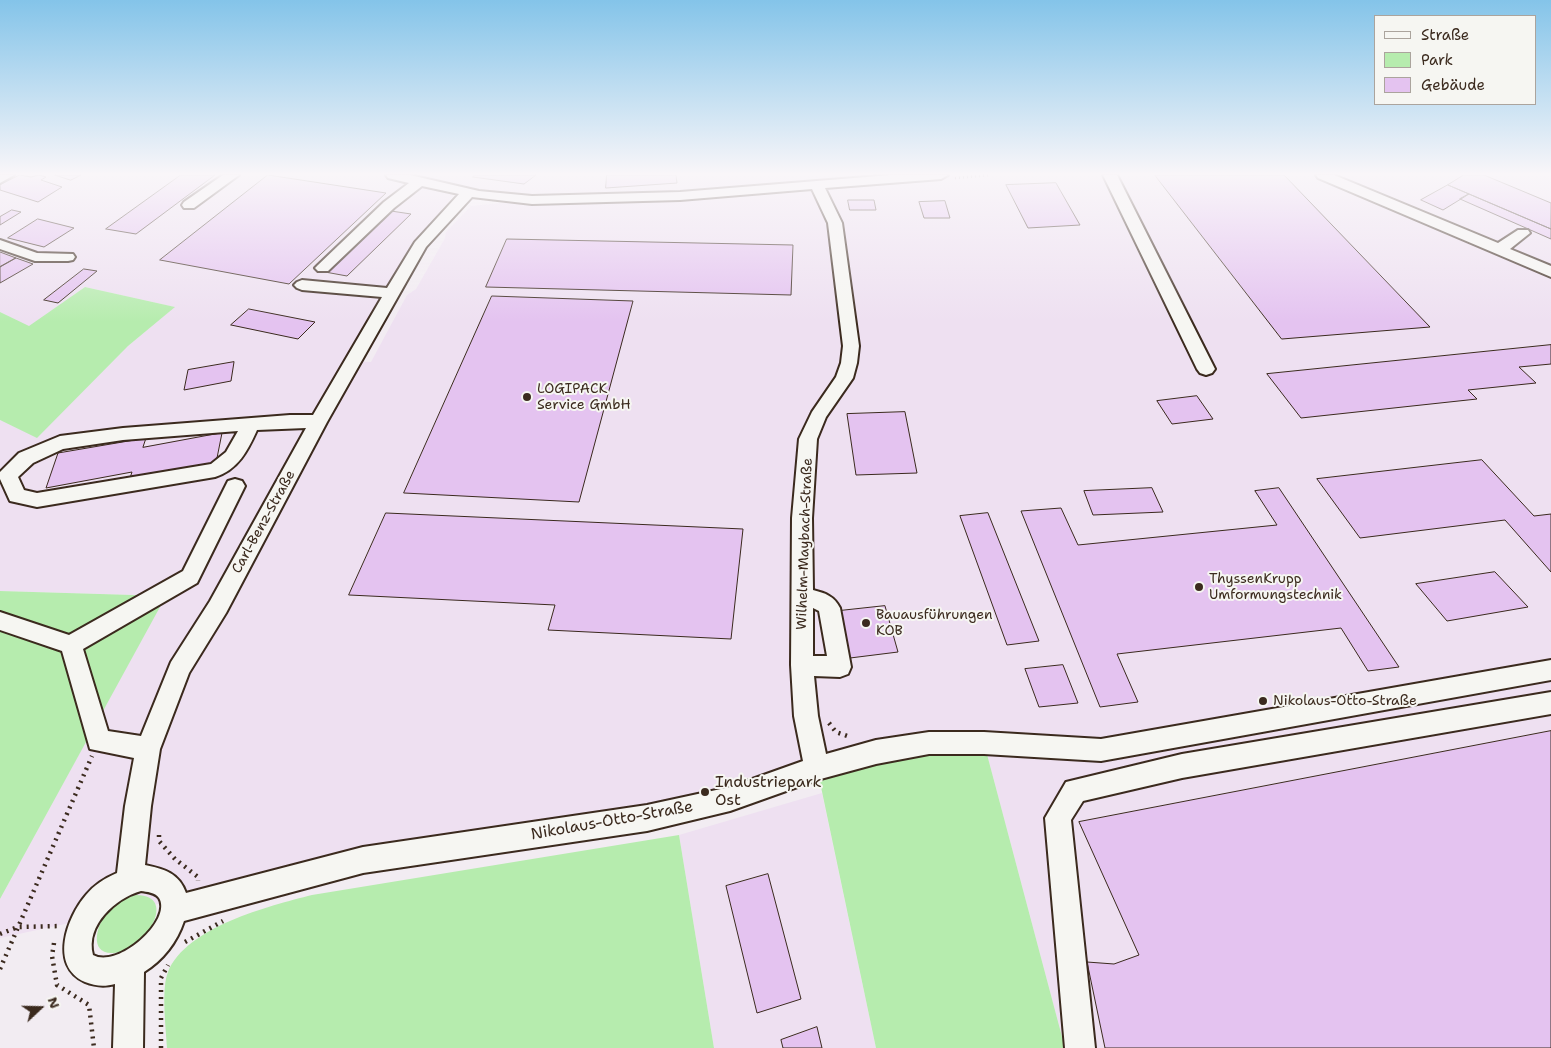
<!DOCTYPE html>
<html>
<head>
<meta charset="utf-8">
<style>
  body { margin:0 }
  #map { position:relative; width:1551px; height:1048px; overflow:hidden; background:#f2ecf2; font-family:"Shantell Sans",sans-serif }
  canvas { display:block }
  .legend { position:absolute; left:1374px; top:15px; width:162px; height:90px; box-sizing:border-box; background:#f6f6f2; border:1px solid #aba49d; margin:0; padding:6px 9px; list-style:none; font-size:15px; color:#3b2a1e }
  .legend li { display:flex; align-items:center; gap:10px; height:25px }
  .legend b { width:25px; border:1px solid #aba49d }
  .north { position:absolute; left:15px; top:983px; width:50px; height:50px; -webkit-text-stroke:4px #f6f6f2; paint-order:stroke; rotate:69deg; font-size:14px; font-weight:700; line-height:20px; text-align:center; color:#3b2a1e }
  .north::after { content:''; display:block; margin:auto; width:18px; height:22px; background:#3b2a1e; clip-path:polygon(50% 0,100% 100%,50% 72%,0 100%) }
</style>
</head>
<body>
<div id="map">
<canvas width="1551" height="1048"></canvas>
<ul class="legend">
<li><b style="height:6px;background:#f6f6f2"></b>Straße</li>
<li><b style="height:14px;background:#b6ecae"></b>Park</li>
<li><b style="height:14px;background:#e4c3f0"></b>Gebäude</li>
</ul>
<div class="north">N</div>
</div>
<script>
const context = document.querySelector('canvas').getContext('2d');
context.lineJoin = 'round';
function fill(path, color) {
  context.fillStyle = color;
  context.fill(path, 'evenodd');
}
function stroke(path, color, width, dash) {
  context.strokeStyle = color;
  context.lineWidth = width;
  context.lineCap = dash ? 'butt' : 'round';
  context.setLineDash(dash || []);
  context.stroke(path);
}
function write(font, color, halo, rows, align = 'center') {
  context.font = font + ' "Shantell Sans",sans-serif';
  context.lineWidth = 4;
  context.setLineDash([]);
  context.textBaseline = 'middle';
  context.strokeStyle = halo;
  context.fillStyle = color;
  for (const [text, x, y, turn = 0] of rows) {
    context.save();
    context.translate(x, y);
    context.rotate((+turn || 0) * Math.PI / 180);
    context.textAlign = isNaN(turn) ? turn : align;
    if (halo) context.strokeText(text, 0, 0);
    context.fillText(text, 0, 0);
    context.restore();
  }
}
fill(new Path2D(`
  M 0,175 L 1551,175 L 1551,1048 L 1065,1048 L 984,743 L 575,830 L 363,860 L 0,938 L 0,899 L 165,596 L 0,591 L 0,420 L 37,437 L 128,346 L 174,307 L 85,287 L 29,327 L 0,312 ZM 460,188 L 506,195 L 546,197 L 560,194 L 578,195 L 471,206 L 446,232 L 445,238 L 416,289 L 407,295 L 371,362 L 346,361 L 412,245 Z
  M 822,793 L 876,1048 L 714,1048 L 679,835 Z`), '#eee0f1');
fill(new Path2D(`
  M 85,287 L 175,307 L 128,346 L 37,438 L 0,420 L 0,312 L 29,326 Z
  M 0,591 L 166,596 L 0,899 Z
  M 984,743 L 1065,1048 L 876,1048 L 817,768 Z
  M 679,835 L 714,1048 L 167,1048 C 166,1028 161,989 168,972 C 186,927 269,906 312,895 Z
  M 136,895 C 180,895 144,953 113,953 C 88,954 97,924 107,912 C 114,903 124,898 136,895 Z`), '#b6ecae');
const building = new Path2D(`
  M 20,175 L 31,177 L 39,175 L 46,177 L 41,180 L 62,187 L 38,202 L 0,190 L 0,185 Z
  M 55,175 L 81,175 L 71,180 Z
  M 181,175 L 215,175 L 136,234 L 106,229 Z
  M 268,175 L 386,193 L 289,284 L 160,260 Z
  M 475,175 L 536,175 L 524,184 L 473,177 Z
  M 607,175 L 676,175 L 677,183 L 606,188 Z
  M 1155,175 L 1284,175 L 1430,327 L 1282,339 Z
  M 1464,175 L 1484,175 L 1551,203 L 1551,229 L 1448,185 Z
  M 1056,183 L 1080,225 L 1028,228 L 1006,185 Z
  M 1448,185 L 1469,194 L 1443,210 L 1421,200 Z
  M 1469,194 L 1551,229 L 1551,239 L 1460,199 Z
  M 848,200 L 874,200 L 876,210 L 850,210 Z
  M 945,201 L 950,218 L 924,218 L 919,202 Z
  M 12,210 L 21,212 L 0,225 L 0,217 Z
  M 391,211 L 411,214 L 347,276 L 325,272 Z
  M 38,219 L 74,228 L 44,247 L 8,238 Z
  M 507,239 L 793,245 L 791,295 L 486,287 Z
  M 0,252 L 16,258 L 0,267 Z
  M 16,258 L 33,264 L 0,283 L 0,267 Z
  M 84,269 L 97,271 L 58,303 L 44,300 Z
  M 492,296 L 633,301 L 579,502 L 404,493 Z
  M 249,309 L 315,322 L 298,339 L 231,325 Z
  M 1551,345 L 1551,364 L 1519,367 L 1536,383 L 1468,390 L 1477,399 L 1301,418 L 1267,374 Z
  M 234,362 L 231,381 L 184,390 L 188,370 Z
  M 1197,396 L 1213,419 L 1172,424 L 1157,401 Z
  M 905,412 L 917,473 L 856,475 L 847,414 Z
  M 222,433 L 216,463 L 130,478 L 132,472 L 46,488 L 58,453 L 146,438 L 143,447 Z
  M 1482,460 L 1534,516 L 1551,514 L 1551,572 L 1505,520 L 1360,538 L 1317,479 Z
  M 1152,488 L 1163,512 L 1093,515 L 1084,491 Z
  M 1279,488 L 1399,667 L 1368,671 L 1341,628 L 1117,654 L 1138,702 L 1100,707 L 1021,511 L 1061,508 L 1078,545 L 1277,525 L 1255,491 Z
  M 386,513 L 743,529 L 731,639 L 548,630 L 555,605 L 349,595 Z
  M 988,513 L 1039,641 L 1007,645 L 960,516 Z
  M 1495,572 L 1528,607 L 1447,621 L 1416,584 Z
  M 885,606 L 898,652 L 850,658 L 839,611 Z
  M 1063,665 L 1078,703 L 1039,707 L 1025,669 Z
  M 1551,731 L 1551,1048 L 1105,1048 L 1087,962 L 1114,964 L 1139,955 L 1079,822 Z
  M 768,874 L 801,999 L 757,1013 L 726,886 Z
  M 817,1027 L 822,1048 L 783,1048 L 781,1040 Z`);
fill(building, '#e4c3f0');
stroke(building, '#3b2a1e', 1);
const minor = new Path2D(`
  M 0,175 L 14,175 L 0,183 Z
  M 223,175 L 239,175 L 194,208 L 184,208 L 182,205 L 184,202 Z
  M 386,175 L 410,175 L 479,191 L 532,196 L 680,192 L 891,175 L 948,175 L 941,179 L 825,188 L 842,223 L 859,346 L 857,363 L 853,378 L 826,417 L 817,439 L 812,518 L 813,590 C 825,593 834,596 840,608 L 851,667 L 848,674 L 840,677 L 814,676 L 818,716 L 826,754 L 876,740 L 929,732 L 984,732 L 1101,739 L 1551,660 L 1551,680 L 1101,761 L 984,754 L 929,754 L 876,764 L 817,780 L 730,811 L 647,831 L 363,873 L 184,921 C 177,942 163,960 144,972 L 143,1048 L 113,1048 L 115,984 C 104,987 95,986 85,982 C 49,966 67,917 86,895 C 94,885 105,878 117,873 L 125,806 L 134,758 L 90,749 L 62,651 L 0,630 L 0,612 L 69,635 L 183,571 L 228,481 L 235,479 L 242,481 L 245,486 L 197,583 L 83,649 L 108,731 L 141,736 L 171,662 L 210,601 L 306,428 L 257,430 C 248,450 238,470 215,477 L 37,507 L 10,501 L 0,479 L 0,472 L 19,453 L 60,436 L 123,428 L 290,415 L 313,415 L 382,297 L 302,290 L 297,288 L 294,285 L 297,282 L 302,280 L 387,288 L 415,242 L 459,194 L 422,186 L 394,208 L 328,271 L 318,271 L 315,268 L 318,265 L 384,202 L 409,183 L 388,178 ZM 812,189 L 828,223 L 843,346 L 841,363 L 836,377 L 812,412 L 799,439 L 792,518 L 791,665 L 794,716 L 803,761 L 730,787 L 647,805 L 363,847 L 186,893 C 179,873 164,869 145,865 L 151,806 L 160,749 L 189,673 L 226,613 L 327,422 L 426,247 L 472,197 L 532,204 L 680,200 ZM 238,431 L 226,452 L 211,464 L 37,493 L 24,490 L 18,477 L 33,463 L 63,449 L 123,440 ZM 813,608 L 819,611 L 827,656 L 813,656 ZM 141,891 C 147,892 155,892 159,898 C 173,920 118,969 93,955 C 85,925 116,898 141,891 Z
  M 1103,175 L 1117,175 L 1215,369 L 1212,373 L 1206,375 L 1200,373 L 1197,369 Z
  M 1316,175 L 1334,175 L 1498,243 L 1518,230 L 1528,230 L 1530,233 L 1510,249 L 1551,266 L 1551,277 L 1318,178 Z
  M 0,240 L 37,253 L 73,254 L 75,257 L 73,260 L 68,261 L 35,261 L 0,249 Z
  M 1551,692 L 1551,714 L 1182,778 L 1083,801 L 1071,820 L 1095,1048 L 1065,1048 L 1045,818 L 1066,782 L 1182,754 Z`);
stroke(minor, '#3b2a1e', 4);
stroke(new Path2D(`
  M 955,178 L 991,175`), '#3b2a1e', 2.5, [1, 3]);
stroke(new Path2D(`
  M 829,723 L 836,732 L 850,737
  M 159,835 L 159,841 L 175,859 L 198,877 L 198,881
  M 0,934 L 18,927 L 61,926
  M 185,942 L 223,921
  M 54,943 L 52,956 L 57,985 L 89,1005 L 94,1048
  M 0,969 L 92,756
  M 161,1048 L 161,978 L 168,965`), '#3b2a1e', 4.5, [2, 5]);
fill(minor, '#f6f6f2');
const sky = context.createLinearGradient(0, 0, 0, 322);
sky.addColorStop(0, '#84c4e9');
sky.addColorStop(0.54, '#f9f6f9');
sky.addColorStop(1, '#f9f6f900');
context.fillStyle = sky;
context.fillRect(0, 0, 1551, 322);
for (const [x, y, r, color] of [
  [527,397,5,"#3b2a1e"],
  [1199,587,5,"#3b2a1e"],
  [866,623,5,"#3b2a1e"],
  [1263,701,5,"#3b2a1e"],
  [705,792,5,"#3b2a1e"]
]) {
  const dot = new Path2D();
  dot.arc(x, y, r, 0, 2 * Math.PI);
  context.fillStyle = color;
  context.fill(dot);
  stroke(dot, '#f6f6f2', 2);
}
write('14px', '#3b2a1e', '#f6f6f2', [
  ["LOGIPACK",537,389],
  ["Service GmbH",537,405],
  ["ThyssenKrupp",1209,579],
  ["Umformungstechnik",1209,595],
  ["Bauausführungen",876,615],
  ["KOB",876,631],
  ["Nikolaus-Otto-Straße",1273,701]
], 'left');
write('14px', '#3b2a1e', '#f6f6f2', [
  ["Carl-Benz-Straße",264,522,-61],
  ["Wilhelm-Maybach-Straße",805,544,-88]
]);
write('16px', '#3b2a1e', '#f6f6f2', [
  ["Industriepark",715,783],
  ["Ost",715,801]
], 'left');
write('16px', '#3b2a1e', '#f6f6f2', [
  ["Nikolaus-Otto-Straße",612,821,-10]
]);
</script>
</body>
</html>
